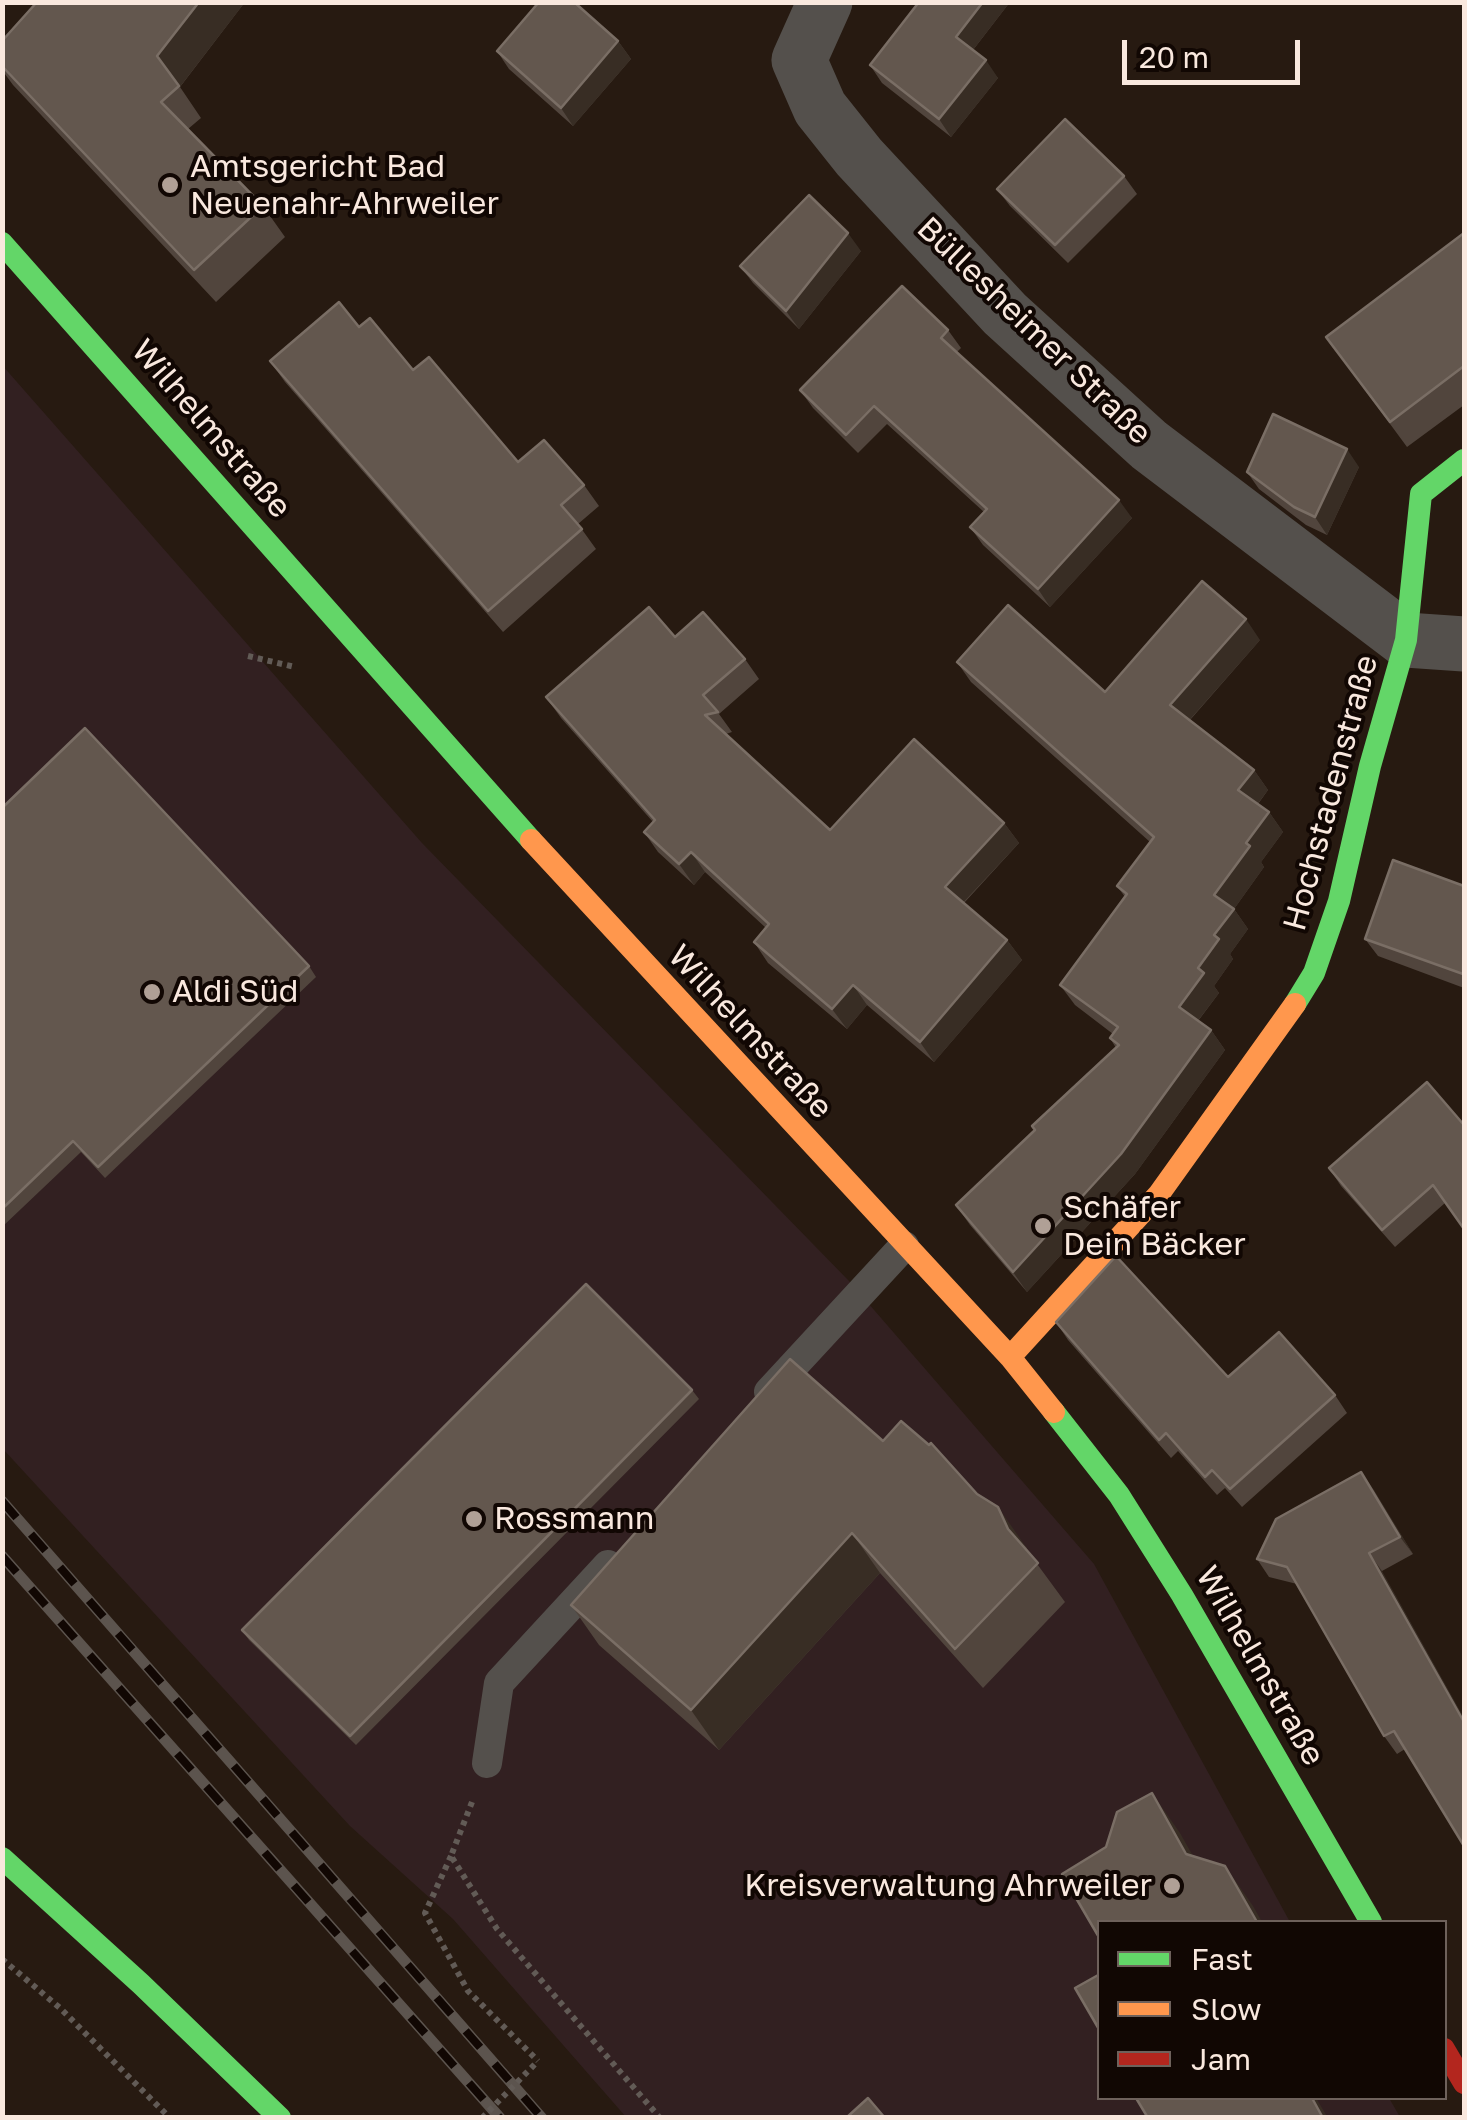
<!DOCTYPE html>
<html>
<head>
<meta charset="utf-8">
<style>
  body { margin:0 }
  #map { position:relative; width:1467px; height:2120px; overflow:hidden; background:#271a11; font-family:"Golos Text",sans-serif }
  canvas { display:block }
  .frame { position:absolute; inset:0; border:5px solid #f9e8de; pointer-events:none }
  .legend { position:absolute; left:1097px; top:1920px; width:350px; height:180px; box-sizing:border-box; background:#110703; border:2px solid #6e615b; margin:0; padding:12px 18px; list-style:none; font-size:30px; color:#f9e8de }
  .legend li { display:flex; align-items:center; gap:20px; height:50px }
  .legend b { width:50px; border:2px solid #6e615b }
  .scale { position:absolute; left:1122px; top:40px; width:178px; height:45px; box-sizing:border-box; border:5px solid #f9e8de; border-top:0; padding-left:12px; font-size:30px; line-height:35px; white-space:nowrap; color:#f9e8de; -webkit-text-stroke:8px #110703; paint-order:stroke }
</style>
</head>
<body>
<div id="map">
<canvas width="1467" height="2120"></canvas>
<div class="frame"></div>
<ul class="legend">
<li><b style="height:12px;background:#63d668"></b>Fast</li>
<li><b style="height:12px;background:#ff974d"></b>Slow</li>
<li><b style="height:12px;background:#b3261e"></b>Jam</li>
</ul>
<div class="scale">20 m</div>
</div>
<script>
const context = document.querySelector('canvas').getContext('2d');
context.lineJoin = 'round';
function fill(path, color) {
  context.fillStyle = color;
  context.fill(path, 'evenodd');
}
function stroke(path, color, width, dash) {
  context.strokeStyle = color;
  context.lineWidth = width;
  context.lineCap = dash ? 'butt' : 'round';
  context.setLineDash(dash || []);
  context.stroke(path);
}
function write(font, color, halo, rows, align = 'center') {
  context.font = font + ' "Golos Text",sans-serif';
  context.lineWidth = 8;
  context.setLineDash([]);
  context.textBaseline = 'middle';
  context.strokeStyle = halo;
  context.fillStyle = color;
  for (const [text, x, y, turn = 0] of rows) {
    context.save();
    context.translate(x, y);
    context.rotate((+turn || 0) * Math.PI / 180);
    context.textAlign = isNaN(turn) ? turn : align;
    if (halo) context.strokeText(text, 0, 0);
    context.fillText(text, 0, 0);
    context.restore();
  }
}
fill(new Path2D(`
  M 2,365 L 422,843 L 849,1281 L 1094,1564 L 1290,1922 L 1100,1922 L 1100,2098 L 1389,2098 L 1400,2117 L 626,2117 L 453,1919 L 350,1826 L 3,1449 Z`), '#322021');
stroke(new Path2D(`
  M 248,656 L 295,667
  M 472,1802 L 451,1856 L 497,1929 L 660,2118
  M 451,1856 L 425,1913 L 468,1991 L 538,2061
  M 2,1959 L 60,2008 L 170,2118`), '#625b56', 6, [5, 5]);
stroke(new Path2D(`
  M 769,1392 L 904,1246
  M 487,1763 L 499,1683 L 608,1565`), '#54504c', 30);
stroke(new Path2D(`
  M 825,2 L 799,60 L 820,108 L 859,157 L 1005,314 L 1149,445 L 1406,640 L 1464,644`), '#54504c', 55);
stroke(new Path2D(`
  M 2,243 L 531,840
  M 1295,1004 L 1314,973 L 1339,901 L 1370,766 L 1406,640 L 1421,494 L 1464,460
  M 1054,1412 L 1119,1495 L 1182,1595 L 1371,1922
  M 2,1858 L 141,1984 L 280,2118`), '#63d668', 22);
stroke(new Path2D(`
  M 531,840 L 1010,1357 L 1054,1412
  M 1010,1357 L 1159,1194 L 1295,1004`), '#ff974d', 22);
stroke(new Path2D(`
  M 1444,2049 L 1464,2083`), '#b3261e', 22);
const rail = new Path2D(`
  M 2,1501 L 542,2118
  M 2,1556 L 500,2118`);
stroke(rail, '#5c544e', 11);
stroke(rail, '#110703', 8, [22]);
stroke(new Path2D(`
  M 482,2118 L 538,2061`), '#625b56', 6, [5, 5]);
fill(new Path2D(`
  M 37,2 L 245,2 L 180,87 L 201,118 L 188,129 L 263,206 L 285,237 L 216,302 L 13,85 L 2,70 L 2,66 Z
  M 919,2 L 1010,2 L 973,50 L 998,78 L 951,137 L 882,83 L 870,65 Z
  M 618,41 L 631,59 L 573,126 L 509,69 L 497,51 Z
  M 1124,176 L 1137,194 L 1068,263 L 1010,206 L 997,189 Z
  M 1464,233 L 1464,405 L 1407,447 L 1326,337 Z
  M 861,251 L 799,329 L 753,283 L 740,266 Z
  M 359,327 L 413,370 L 518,462 L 584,485 L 599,506 L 578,524 L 596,549 L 503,632 L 285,382 L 270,361 Z
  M 948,330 L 961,348 L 957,352 L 1132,518 L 1050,607 L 983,545 L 970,527 L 984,512 L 887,424 L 858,453 L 813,408 L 800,390 Z
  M 1359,467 L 1327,535 L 1306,525 L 1259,489 L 1247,472 Z
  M 1260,640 L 1190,720 L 1254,770 L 1268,790 L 1258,804 L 1269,812 L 1283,832 L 1261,862 L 1264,867 L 1234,909 L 1248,929 L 1230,954 L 1233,959 L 1214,986 L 1219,993 L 1198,1021 L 1211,1030 L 1225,1050 L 1135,1174 L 1027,1292 L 970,1225 L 956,1205 L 1035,1130 L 1116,1048 L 1110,1038 L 1113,1034 L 1075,1005 L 1060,985 L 1125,897 L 1117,886 L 1150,842 L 971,682 L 957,662 L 1105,692 Z
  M 745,659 L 759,679 L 719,714 L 732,732 L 726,734 L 830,830 L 1004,823 L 1019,843 L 964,903 L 1007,940 L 1022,960 L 934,1062 L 867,1005 L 847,1029 L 768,963 L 754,942 L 766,928 L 705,872 L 694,885 L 658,852 L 644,832 L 653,822 L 561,718 L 546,697 Z
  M 2,808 L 309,966 L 316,977 L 105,1178 L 81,1152 L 2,1227 Z
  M 1464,886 L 1464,988 L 1378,956 L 1365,939 Z
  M 1427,1082 L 1445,1203 L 1395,1247 L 1341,1186 L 1329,1168 Z
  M 1056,1322 L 1228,1377 L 1335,1395 L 1347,1413 L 1242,1507 L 1225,1488 L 1217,1495 L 1178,1451 L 1171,1458 L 1068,1340 Z
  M 692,1390 L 699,1399 L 356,1745 L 249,1640 L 242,1630 Z
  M 883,1441 L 1026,1547 L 1029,1553 L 1065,1602 L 983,1688 L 880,1573 L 719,1750 L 599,1645 L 571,1605 Z
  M 1361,1472 L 1413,1554 L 1382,1571 L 1405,1749 L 1397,1754 L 1384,1736 L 1297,1584 L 1269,1577 L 1257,1559 Z`), '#51453d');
fill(new Path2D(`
  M 199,2 L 245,2 L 179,88 L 157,56 Z
  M 983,2 L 1010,2 L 969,55 L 956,37 Z
  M 618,41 L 631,59 L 573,126 L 561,108 Z
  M 986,60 L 998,78 L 951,137 L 939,119 Z
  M 848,233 L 861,251 L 799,329 L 786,311 Z
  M 1347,449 L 1359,467 L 1327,535 L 1315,517 Z
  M 1119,500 L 1132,518 L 1050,607 L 1038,589 Z
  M 1246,619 L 1260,640 L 1185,725 L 1170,705 Z
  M 1254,770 L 1268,790 L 1253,810 L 1238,790 Z
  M 1269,812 L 1283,832 L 1261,862 L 1264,867 L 1229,916 L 1214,895 L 1246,843 Z
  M 1004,823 L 1019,843 L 959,907 L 945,887 Z
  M 691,852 L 705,872 L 694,885 L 679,864 Z
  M 1234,909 L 1248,929 L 1230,954 L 1233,959 L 1214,986 L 1219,993 L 1193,1027 L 1179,1007 L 1214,935 Z
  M 1007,940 L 1022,960 L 934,1062 L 920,1042 Z
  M 853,985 L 867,1005 L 847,1029 L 832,1009 Z
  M 1211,1030 L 1225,1050 L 1135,1174 L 1027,1292 L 1013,1272 Z
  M 1361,1472 L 1374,1490 L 1413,1554 L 1400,1537 Z
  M 998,1507 L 1026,1547 L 1036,1569 L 1008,1529 Z
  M 852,1533 L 880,1573 L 719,1750 L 691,1710 Z
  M 1369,1553 L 1382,1571 L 1464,1718 L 1464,1722 Z
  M 1152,1793 L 1180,1833 L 1214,1893 L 1186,1854 Z
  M 1225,1866 L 1253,1906 L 1262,1922 L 1257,1922 Z
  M 1312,2098 L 1316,2098 L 1328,2118 L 1323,2118 Z`), '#382d24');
const building = new Path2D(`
  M 37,2 L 199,2 L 157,56 L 179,86 L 161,102 L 263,206 L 194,270 L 2,66 L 2,41 Z
  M 539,2 L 574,2 L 618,41 L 561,108 L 497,51 Z
  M 919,2 L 983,2 L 956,37 L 986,60 L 939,119 L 870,65 Z
  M 1065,119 L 1124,176 L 1055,245 L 997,189 Z
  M 809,195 L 848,233 L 786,311 L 740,266 Z
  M 1464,233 L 1464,366 L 1390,422 L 1326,337 Z
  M 902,286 L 948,330 L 941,338 L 1119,500 L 1038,589 L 970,527 L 987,509 L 874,406 L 846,435 L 800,390 Z
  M 339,302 L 359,327 L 370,318 L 413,370 L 429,357 L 518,462 L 544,440 L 584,485 L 561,505 L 582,529 L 488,611 L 270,361 Z
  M 1273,414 L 1347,449 L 1315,517 L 1294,507 L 1247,472 Z
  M 1202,581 L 1246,619 L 1170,705 L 1254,770 L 1238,790 L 1269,812 L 1246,843 L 1250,846 L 1214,895 L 1234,909 L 1214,935 L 1219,939 L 1198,968 L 1204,973 L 1179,1007 L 1211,1030 L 1121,1154 L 1013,1272 L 956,1205 L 1035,1130 L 1032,1126 L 1119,1045 L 1110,1038 L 1118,1027 L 1060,985 L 1127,894 L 1117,886 L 1154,837 L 957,662 L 1008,605 L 1105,692 Z
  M 649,607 L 675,637 L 703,612 L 745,659 L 703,695 L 718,712 L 705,715 L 830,830 L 914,739 L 1004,823 L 945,887 L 1007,940 L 920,1042 L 853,985 L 832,1009 L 754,942 L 769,924 L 691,852 L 679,864 L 644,832 L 655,820 L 546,697 Z
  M 85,728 L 309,966 L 98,1167 L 73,1141 L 2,1209 L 2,808 Z
  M 1393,860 L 1464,886 L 1463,974 L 1365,939 Z
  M 1427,1082 L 1464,1125 L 1464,1229 L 1433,1185 L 1382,1230 L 1329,1168 Z
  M 1116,1256 L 1228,1377 L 1279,1332 L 1335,1395 L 1230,1489 L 1212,1470 L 1205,1477 L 1166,1433 L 1159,1440 L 1056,1322 Z
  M 586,1284 L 692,1390 L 350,1736 L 242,1630 Z
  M 790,1359 L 883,1441 L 901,1421 L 929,1445 L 931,1443 L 977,1494 L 998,1507 L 1008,1529 L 1038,1563 L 955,1649 L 852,1533 L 691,1710 L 571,1605 Z
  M 1361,1472 L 1400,1537 L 1369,1553 L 1464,1722 L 1464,1846 L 1394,1731 L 1384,1736 L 1287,1567 L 1257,1559 L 1276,1519 Z
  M 1152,1793 L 1186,1854 L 1225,1866 L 1257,1922 L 1100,1922 L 1100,1939 L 1062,1874 L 1106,1847 L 1117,1812 Z
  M 1100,1974 L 1100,2031 L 1075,1988 Z
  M 868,2098 L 885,2118 L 846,2118 Z
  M 1136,2098 L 1312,2098 L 1323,2118 L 1148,2118 Z`);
fill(building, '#63574e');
stroke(building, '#7a6e65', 2.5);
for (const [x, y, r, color] of [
  [170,185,10,"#b0a096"],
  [152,992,10,"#b0a096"],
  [1043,1226,10,"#b0a096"],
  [474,1519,10,"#b0a096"],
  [1172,1886,10,"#b0a096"]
]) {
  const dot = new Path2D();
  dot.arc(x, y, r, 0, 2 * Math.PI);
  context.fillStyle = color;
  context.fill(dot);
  stroke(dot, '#110703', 4);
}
write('32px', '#f9e8de', '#110703', [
  ["Amtsgericht Bad",190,167],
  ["Neuenahr-Ahrweiler",190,204],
  ["Aldi Süd",172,992],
  ["Schäfer",1063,1208],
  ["Dein Bäcker",1063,1245],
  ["Rossmann",494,1519],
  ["Kreisverwaltung Ahrweiler",1152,1886,"right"]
], 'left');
write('32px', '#f9e8de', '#110703', [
  ["Büllesheimer Straße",1034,331,44],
  ["Wilhelmstraße",211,429,49],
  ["Hochstadenstraße",1331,793,-75],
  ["Wilhelmstraße",750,1032,47],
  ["Wilhelmstraße",1260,1666,60]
]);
</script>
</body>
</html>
